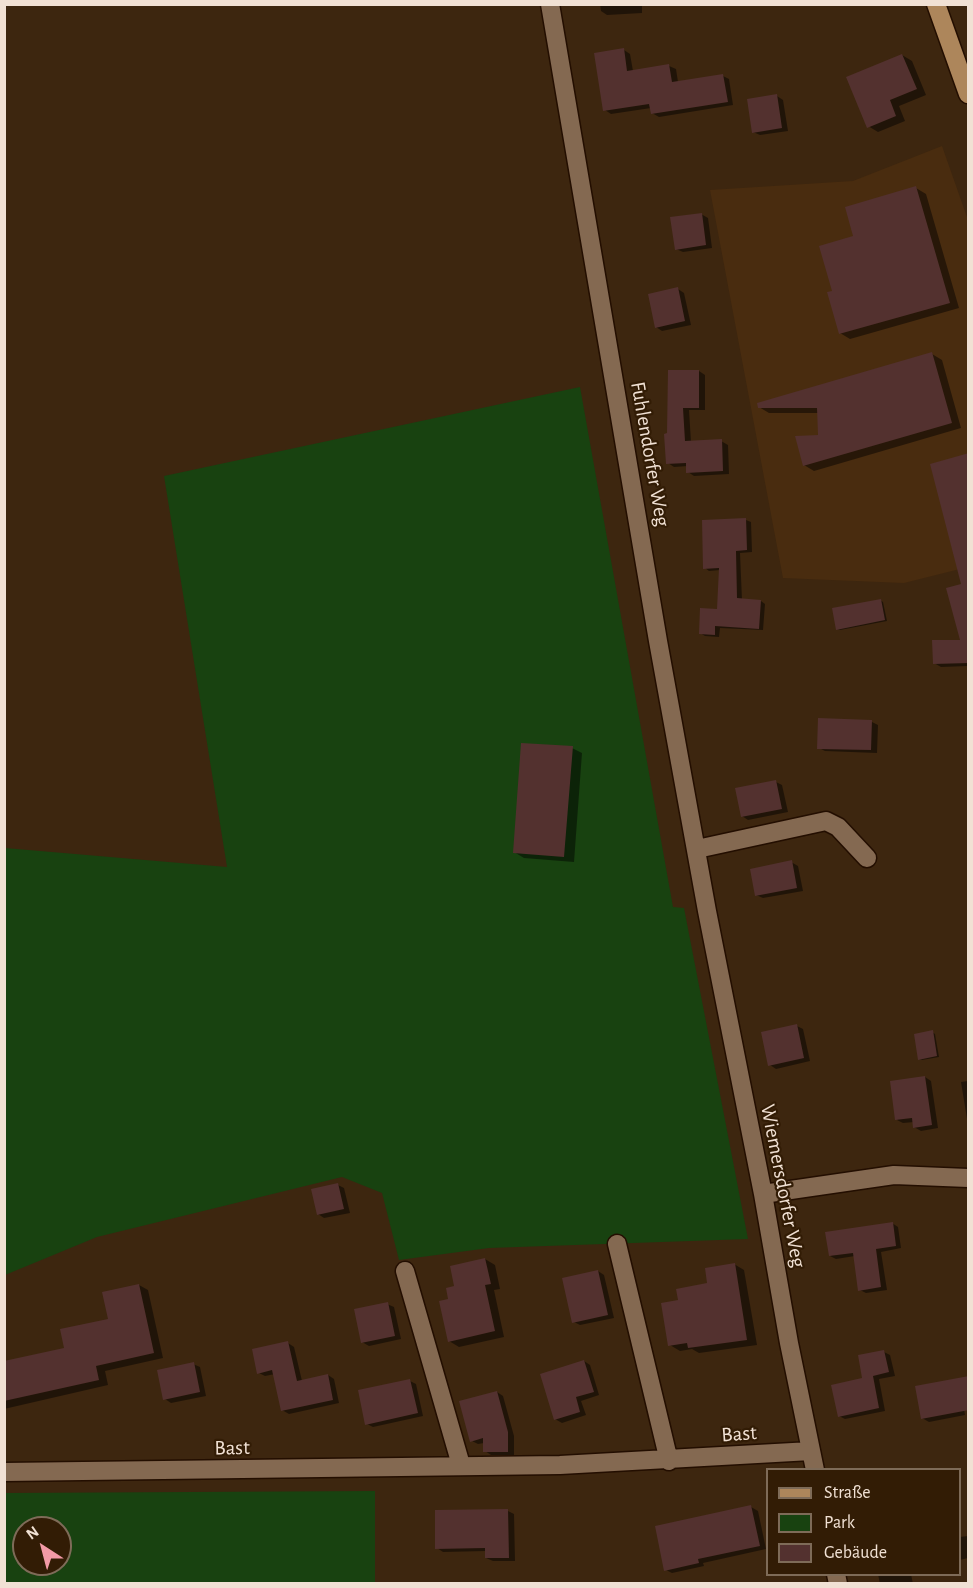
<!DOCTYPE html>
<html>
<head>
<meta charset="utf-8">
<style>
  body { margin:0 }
  #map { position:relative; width:973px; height:1588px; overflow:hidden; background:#3d260f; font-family:"Alegreya Sans",sans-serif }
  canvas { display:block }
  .frame { position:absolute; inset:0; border:6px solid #f1e1d4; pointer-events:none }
  .legend { position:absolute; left:766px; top:1468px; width:195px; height:108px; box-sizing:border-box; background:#321c05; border:2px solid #7e6b58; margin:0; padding:8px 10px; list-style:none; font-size:18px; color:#f1e1d4 }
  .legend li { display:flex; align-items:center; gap:12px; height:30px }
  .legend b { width:30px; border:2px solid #7e6b58 }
  .north { position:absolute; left:12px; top:1516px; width:60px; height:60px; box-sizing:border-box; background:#321c05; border:2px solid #7e6b58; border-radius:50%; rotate:324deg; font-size:16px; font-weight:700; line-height:24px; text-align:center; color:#f1e1d4 }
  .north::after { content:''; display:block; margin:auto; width:21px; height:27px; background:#f39aa7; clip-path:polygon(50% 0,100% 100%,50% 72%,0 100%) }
</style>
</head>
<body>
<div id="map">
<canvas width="973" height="1588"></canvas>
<div class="frame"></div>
<ul class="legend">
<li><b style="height:8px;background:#ad865b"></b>Straße</li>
<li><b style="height:16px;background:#184210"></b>Park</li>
<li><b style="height:16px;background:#53312f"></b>Gebäude</li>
</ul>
<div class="north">N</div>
</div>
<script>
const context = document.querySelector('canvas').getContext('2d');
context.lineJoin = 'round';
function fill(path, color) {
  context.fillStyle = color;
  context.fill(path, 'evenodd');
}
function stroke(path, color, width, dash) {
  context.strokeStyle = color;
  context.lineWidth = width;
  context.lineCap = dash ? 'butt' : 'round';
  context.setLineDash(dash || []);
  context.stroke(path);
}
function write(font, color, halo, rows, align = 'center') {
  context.font = font + ' "Alegreya Sans",sans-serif';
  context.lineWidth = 4.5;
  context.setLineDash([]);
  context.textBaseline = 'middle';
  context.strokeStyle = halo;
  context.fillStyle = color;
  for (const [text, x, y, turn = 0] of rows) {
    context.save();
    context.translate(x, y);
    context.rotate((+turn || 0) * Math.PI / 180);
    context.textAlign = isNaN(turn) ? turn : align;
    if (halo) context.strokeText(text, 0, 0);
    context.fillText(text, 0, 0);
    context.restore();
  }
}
fill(new Path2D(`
  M 942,146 L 968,220 L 968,567 L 904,583 L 783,578 L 710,190 L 853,181 Z`), '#492c0f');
fill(new Path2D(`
  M 580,387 L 673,907 L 684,908 L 748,1239 L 489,1248 L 399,1260 L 382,1193 L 342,1177 L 97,1237 L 5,1275 L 5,848 L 227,867 L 164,476 Z
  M 375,1491 L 375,1583 L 5,1583 L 5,1493 ZM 24,1528 L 60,1528 L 60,1564 L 24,1564 Z`), '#184210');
fill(new Path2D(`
  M 600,4 L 642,4 L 642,13 L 607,15 L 601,11 Z
  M 624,50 L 630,54 L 633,71 L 669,66 L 676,69 L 678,82 L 723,76 L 729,79 L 733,105 L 659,117 L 652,113 L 651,108 L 611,114 L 605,110 Z
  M 902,55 L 912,61 L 926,95 L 899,106 L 905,121 L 878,132 L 868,126 Z
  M 777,96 L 783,100 L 788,131 L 760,135 L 753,132 Z
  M 916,188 L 926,194 L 959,308 L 850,339 L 840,333 L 855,237 Z
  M 701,214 L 708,218 L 712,248 L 683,252 L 676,249 Z
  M 678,289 L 684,293 L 691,325 L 662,331 L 656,327 Z
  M 932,354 L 942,360 L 961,428 L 814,471 L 804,465 L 819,436 L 819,413 L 769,413 L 759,407 Z
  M 699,371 L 705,375 L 705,410 L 689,410 L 691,442 L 721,441 L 728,445 L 729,474 L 694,476 L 688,472 L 688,466 L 674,467 L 668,463 L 668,435 Z
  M 968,455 L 968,666 L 941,667 L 934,663 L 962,641 Z
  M 746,520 L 751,522 L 752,552 L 740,553 L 742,600 L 761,601 L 765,604 L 763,630 L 720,628 L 719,637 L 705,636 L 700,633 L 718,611 L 720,570 L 709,571 L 705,568 L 703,521 Z
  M 880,600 L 883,602 L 887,621 L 840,630 L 837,629 Z
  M 872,722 L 878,725 L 877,753 L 825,751 L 819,748 Z
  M 572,748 L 582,753 L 574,862 L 524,858 L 514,852 Z
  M 776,782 L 782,785 L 788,812 L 748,820 L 742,816 Z
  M 791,862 L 798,866 L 803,891 L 763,898 L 756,895 Z
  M 797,1026 L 803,1029 L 810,1061 L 776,1069 L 770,1065 Z
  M 932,1032 L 935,1034 L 939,1057 L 922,1060 L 919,1059 Z
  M 925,1077 L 931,1081 L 938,1128 L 921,1131 L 914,1127 L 914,1122 L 903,1123 L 897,1120 Z
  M 968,1081 L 968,1125 L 961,1082 Z
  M 338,1185 L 344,1188 L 350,1213 L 324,1218 L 318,1214 Z
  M 892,1223 L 898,1227 L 901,1248 L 881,1252 L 887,1290 L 866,1293 L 860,1290 L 855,1256 L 836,1259 L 830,1256 Z
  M 485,1259 L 495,1265 L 500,1289 L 494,1290 L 504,1337 L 459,1347 L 449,1341 L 450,1300 L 456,1287 Z
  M 734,1264 L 744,1270 L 757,1345 L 699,1353 L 692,1349 L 680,1351 L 670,1345 L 709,1285 Z
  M 598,1271 L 604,1275 L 614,1318 L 580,1325 L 574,1322 Z
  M 139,1285 L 148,1290 L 163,1358 L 105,1371 L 108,1385 L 4,1409 L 4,1362 L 66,1349 L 110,1320 Z
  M 387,1304 L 394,1307 L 401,1339 L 369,1346 L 362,1342 Z
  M 288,1343 L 294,1347 L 302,1381 L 328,1375 L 334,1379 L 339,1403 L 289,1414 L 282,1410 L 275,1374 L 265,1376 L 259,1373 Z
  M 884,1352 L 890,1355 L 895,1376 L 879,1379 L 885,1411 L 845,1419 L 839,1416 Z
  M 584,1361 L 590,1365 L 599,1395 L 581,1401 L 586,1415 L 562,1423 L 555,1419 Z
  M 193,1364 L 200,1367 L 206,1396 L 171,1403 L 165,1399 Z
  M 410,1381 L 416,1384 L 423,1416 L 373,1427 L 367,1424 Z
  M 497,1392 L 503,1396 L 514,1436 L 514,1455 L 491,1455 L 485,1451 L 484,1443 L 478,1444 L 472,1441 Z
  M 964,1409 L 965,1415 L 929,1422 L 922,1418 Z
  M 751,1507 L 758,1511 L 766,1549 L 703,1563 L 704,1566 L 672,1573 L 666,1570 Z
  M 508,1511 L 514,1514 L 515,1561 L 493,1561 L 486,1558 L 486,1551 L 443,1552 L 437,1548 Z
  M 968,1536 L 968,1558 L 960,1560 L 960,1537 Z
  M 878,1574 L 911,1574 L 913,1584 L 880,1584 Z`), '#0007');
fill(new Path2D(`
  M 624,48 L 627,71 L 669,64 L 672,82 L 723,74 L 728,102 L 651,114 L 649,104 L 603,111 L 594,53 Z
  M 902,54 L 917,89 L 890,100 L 896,116 L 867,128 L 846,77 Z
  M 777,94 L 782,128 L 752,133 L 747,99 Z
  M 916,186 L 950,303 L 839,334 L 827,292 L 832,291 L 819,246 L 853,236 L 845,207 Z
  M 702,213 L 706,245 L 675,250 L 670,217 Z
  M 678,287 L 685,321 L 655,328 L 648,294 Z
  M 932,352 L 952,423 L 803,466 L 795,436 L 818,435 L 817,408 L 758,408 L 757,403 Z
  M 668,370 L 699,370 L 699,408 L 683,408 L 685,441 L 722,439 L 723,471 L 686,473 L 686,463 L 666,464 L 664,434 L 667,433 Z
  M 969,453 L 969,663 L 933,664 L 932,640 L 960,640 L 946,588 L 961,584 L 930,464 Z
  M 746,518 L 747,550 L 736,551 L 737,598 L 761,600 L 759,629 L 715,626 L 715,635 L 699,634 L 700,608 L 717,609 L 719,568 L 703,569 L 702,520 Z
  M 881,599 L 885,620 L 836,630 L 832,608 Z
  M 818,718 L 872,720 L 871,750 L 817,749 Z
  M 521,743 L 573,746 L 564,857 L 513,853 Z
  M 776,780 L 782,809 L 741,817 L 735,788 Z
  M 792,860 L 797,888 L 755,896 L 750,869 Z
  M 797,1024 L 804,1058 L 768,1066 L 761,1032 Z
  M 933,1030 L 937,1056 L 918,1060 L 914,1034 Z
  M 925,1076 L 932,1125 L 913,1128 L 912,1118 L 895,1120 L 890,1081 Z
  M 338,1183 L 344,1209 L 317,1215 L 311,1189 Z
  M 893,1222 L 896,1246 L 876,1249 L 881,1287 L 858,1291 L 853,1253 L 829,1256 L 825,1232 Z
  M 485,1258 L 491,1284 L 485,1285 L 495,1331 L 448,1342 L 439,1301 L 448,1299 L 446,1288 L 454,1286 L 450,1266 Z
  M 735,1263 L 747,1340 L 688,1348 L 687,1343 L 668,1346 L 661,1303 L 678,1300 L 676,1289 L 707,1283 L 705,1268 Z
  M 598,1270 L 608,1315 L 572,1323 L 562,1278 Z
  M 139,1284 L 154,1353 L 96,1366 L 99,1380 L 4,1401 L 4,1361 L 64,1348 L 60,1329 L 108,1319 L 102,1292 Z
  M 388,1302 L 395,1336 L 361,1343 L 354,1309 Z
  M 288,1341 L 297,1381 L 328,1374 L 333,1400 L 281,1411 L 272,1370 L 257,1374 L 252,1349 Z
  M 884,1350 L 889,1372 L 873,1376 L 879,1408 L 838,1417 L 831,1385 L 862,1378 L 858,1355 Z
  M 584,1360 L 594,1392 L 576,1397 L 580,1412 L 554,1420 L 540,1374 Z
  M 194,1362 L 200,1392 L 163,1400 L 157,1370 Z
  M 969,1376 L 969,1410 L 921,1419 L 915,1386 Z
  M 410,1379 L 418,1413 L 365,1425 L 358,1390 Z
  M 497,1391 L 508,1432 L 508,1452 L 483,1452 L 483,1438 L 470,1442 L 459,1401 Z
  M 751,1505 L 760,1546 L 698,1559 L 699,1563 L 664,1571 L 655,1526 Z
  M 508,1509 L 509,1558 L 485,1558 L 485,1548 L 435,1549 L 435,1510 Z`), '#53312f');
const minor = new Path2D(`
  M 550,4 L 658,641 L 707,911 L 763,1194 L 789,1343 L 815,1470
  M 697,849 L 826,821 L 838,827 L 867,858
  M 763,1194 L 894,1175 L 968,1178
  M 617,1244 L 669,1461
  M 405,1271 L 461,1465
  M 4,1472 L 560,1465 L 811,1451
  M 836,1574 L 838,1584`);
const major = new Path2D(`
  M 936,4 L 968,94`);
stroke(minor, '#230e00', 21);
stroke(major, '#230e00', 21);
stroke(minor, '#846951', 18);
stroke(major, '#ad865b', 18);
write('21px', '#f1e1d4', '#321c05', [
  ["Fuhlendorfer Weg",650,454,80],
  ["Wiemersdorfer Weg",783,1186,79],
  ["Bast",739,1434,-4],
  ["Bast",232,1448,-1]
]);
</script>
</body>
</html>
